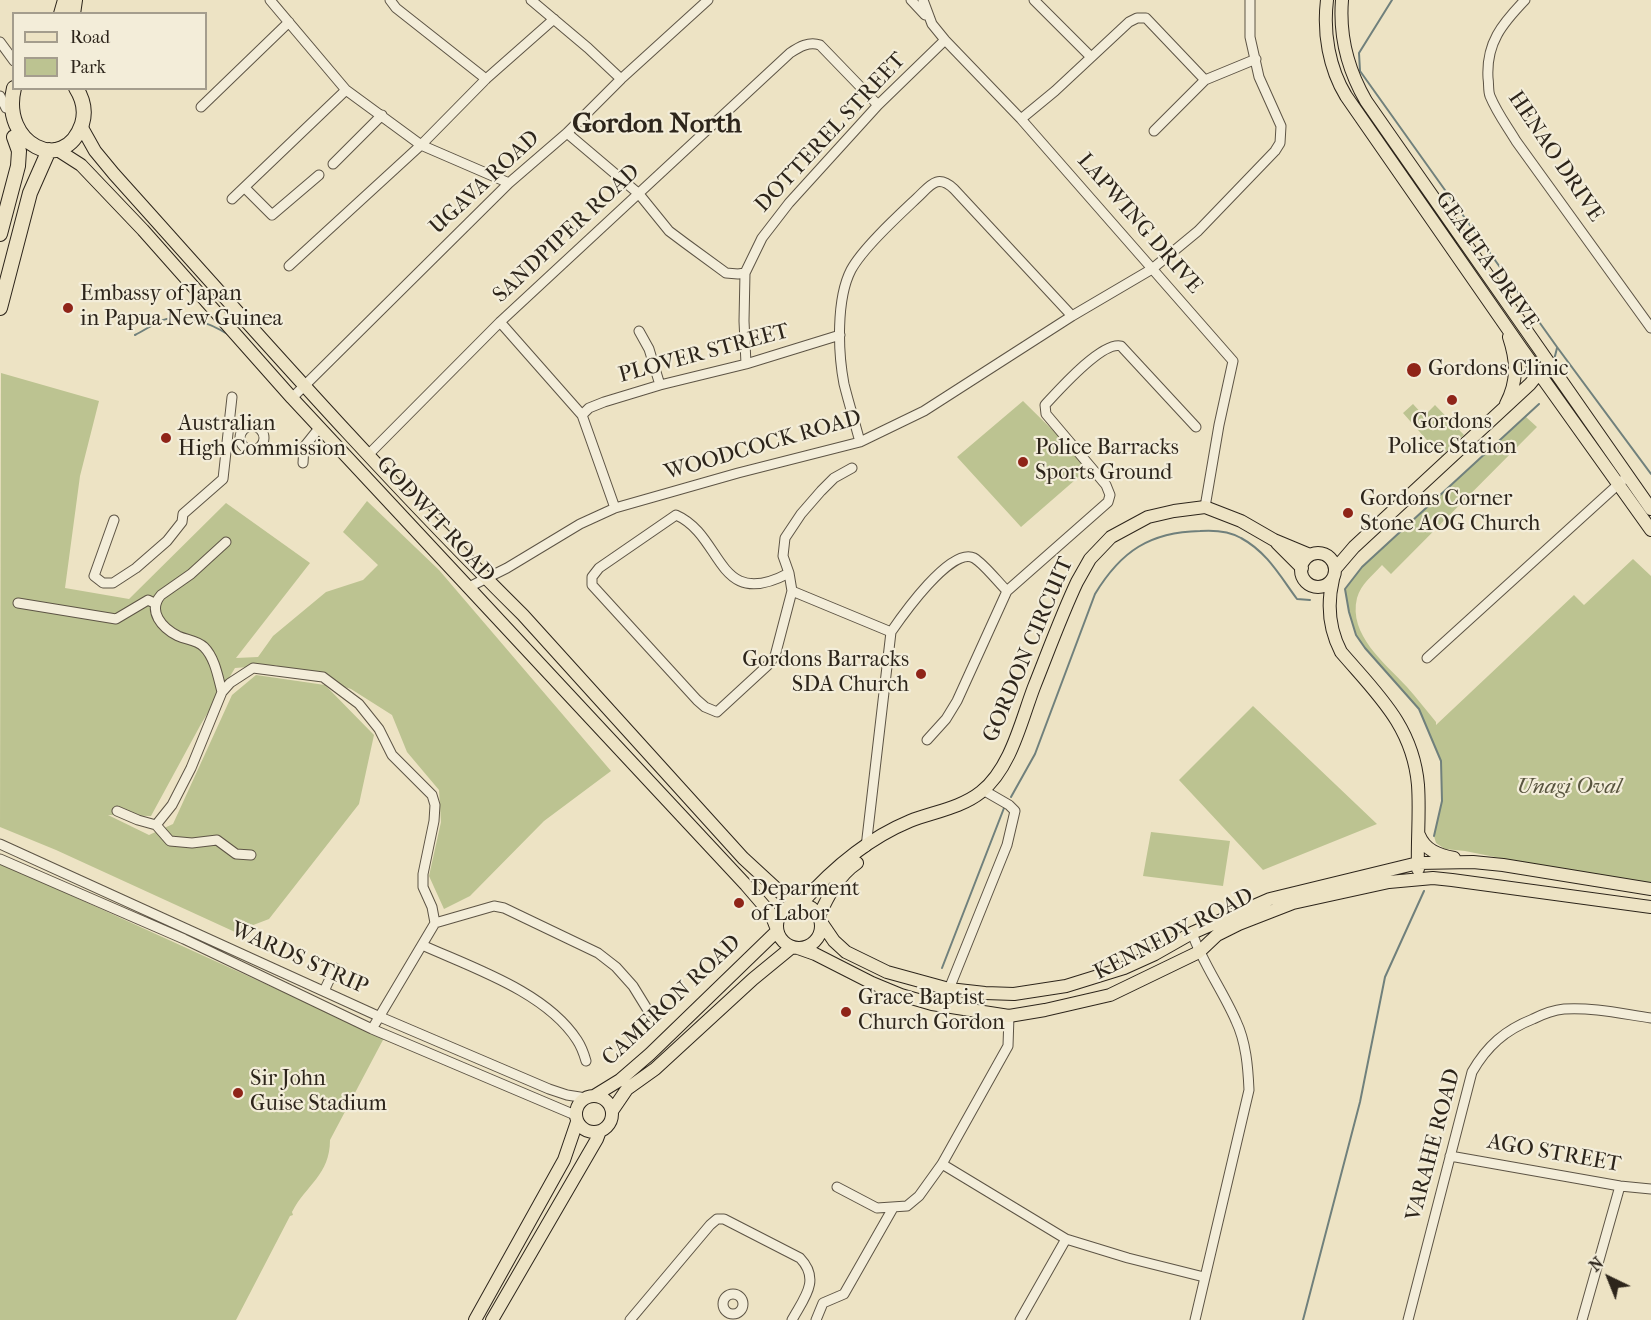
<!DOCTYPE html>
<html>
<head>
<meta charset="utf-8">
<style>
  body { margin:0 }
  #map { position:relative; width:1651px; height:1320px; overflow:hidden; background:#ede3c4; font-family:"IM FELL French Canon",serif }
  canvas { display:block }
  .legend { position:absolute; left:12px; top:12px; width:195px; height:78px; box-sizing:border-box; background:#f3edd9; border:2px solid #a49d8d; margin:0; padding:8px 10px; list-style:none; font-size:18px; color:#2d251b }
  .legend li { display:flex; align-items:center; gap:12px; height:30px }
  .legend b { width:30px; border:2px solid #a49d8d }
  .north { position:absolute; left:1579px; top:1248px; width:60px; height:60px; -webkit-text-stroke:4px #f3edd9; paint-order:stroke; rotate:317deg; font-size:16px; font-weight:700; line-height:24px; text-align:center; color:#2d251b }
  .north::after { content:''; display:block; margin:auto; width:21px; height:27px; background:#2d251b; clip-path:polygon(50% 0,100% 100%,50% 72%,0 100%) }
</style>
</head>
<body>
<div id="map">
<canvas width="1651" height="1320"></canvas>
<ul class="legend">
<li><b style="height:8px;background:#ede3c4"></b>Road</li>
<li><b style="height:16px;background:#bcc391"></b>Park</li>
</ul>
<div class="north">N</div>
</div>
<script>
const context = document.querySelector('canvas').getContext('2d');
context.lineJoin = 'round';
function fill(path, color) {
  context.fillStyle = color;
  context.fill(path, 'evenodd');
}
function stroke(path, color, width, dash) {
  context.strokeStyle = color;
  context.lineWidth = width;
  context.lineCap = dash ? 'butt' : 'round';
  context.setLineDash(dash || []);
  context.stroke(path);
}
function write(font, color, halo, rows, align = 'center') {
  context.font = font + ' "IM FELL French Canon",serif';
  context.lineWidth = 4.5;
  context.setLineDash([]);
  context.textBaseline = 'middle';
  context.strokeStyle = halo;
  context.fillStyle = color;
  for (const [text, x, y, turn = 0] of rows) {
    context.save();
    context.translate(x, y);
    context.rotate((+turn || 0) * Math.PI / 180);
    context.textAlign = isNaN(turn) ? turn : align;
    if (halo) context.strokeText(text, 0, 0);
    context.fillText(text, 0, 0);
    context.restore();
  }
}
fill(new Path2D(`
  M 1,373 L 99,401 L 80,476 L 65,588 L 129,599 L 226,503 L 310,563 L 236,658 L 258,657 L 273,636 L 326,592 L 363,580 L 378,565 L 343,532 L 367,501 L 439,570 L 611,771 L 544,821 L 470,896 L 444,909 L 429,876 L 441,822 L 439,790 L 407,752 L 392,715 L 351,689 L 275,665 L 235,668 L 201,724 L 151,816 L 108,815 L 149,835 L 173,824 L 232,695 L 256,675 L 325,685 L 374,735 L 359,804 L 269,919 L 235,932 L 56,850 L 0,827 Z
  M 1023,401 L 1090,467 L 1021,527 L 957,457 Z
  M 1413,404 L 1424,416 L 1435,405 L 1464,435 L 1441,456 L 1403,413 Z
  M 1526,417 L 1537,427 L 1391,574 L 1382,565 C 1373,575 1361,584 1357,598 C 1348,635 1385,663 1407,687 C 1417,698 1426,710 1436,722 L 1436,725 L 1574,595 L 1584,605 L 1633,559 L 1651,576 L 1651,888 L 1465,851 L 1445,849 L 1436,843 L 1434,836 L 1442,801 L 1441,761 L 1419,709 L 1365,648 L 1356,635 L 1349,612 L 1345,589 L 1362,567 Z
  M 1253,706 L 1377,824 L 1263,870 L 1179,780 Z
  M 1151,832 L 1230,841 L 1223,886 L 1143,876 Z
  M 0,863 L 384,1038 L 330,1140 C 330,1175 306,1185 292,1212 L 293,1215 L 290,1216 L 236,1320 L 0,1320 Z`), '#bcc391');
stroke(new Path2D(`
  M 1392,0 L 1359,53 L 1360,71 L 1557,347 L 1651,474
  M 135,335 C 143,331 152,325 160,321 C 183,312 210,323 229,335
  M 1554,360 L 1557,348
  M 1011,797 L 1035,754 L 1095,594 C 1121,551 1150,532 1200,531 C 1214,530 1229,531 1241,538 C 1267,552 1280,576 1297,599 L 1310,600
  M 1434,836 L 1442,801 L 1441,761 L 1419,709 L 1365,648 L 1356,635 L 1349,612 L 1345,589 L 1362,567 L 1539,404
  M 942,968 L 1004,808
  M 1303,1320 L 1360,1102 L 1385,977 L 1424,891`), '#70807c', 2);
const minor = new Path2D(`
  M 270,0 L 346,90 L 421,145 L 509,183
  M 390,0 L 396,8 L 486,79
  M 531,0 L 588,48 L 621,79
  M 911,0 L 925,15
  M 923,0 L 932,24 L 945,40 L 1021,119 L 1233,361 L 1219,425 L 1205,507
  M 1034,0 L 1090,56
  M 1525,0 C 1502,24 1486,43 1488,78 C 1489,84 1488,91 1490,96 C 1497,113 1507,126 1516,141 L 1651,328
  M 0,42 L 14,61
  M 0,96 L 6,108
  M 201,107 L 289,22
  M 1021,119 L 1055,91 L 1129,22 L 1137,18 L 1146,18 L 1205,80
  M 1154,131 L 1205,80 L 1256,59
  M 567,133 L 639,194 L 669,231 L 685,243 L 726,273 L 738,274 L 745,273
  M 333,164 L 382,115
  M 245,188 L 272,215 L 319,175
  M 232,199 L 346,90
  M 289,266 L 421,145 L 486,79 L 554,19
  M 500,322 L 582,415 L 615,508
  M 639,331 L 649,349 L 660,385
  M 746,364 L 744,321 L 745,273 L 762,238 L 789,203 L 878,105 L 945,40
  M 292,398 L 509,183 L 567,133 L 621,79 L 708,0
  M 582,415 L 589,408 L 604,402 L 660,385 L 746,364 L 840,335
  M240 438a12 12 0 1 1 24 0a12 12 0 1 1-24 0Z
  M 860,442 C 855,423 849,404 844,384 C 838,353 836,299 851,270 C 863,248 898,216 917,198 C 930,186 937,173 954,189 L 1072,316
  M 369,454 L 500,322 L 790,53 C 799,47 809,41 820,45 L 878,105
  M 303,463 L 304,447 L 320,427
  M 852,468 L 834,478 L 821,491 L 801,514 L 785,538 L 783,556 L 789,573 L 792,591 L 891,632
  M 114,520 L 94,576 L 103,583 L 113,583 L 136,568 L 167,541 L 182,522 L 183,514 L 223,479 L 232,397
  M 789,573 C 716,612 724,536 676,515 L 599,568 L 592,577 L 592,585 L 697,700 L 705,707 L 717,712 L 767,666 L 775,656 L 792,591
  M 469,587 L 507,568 L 580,524 L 615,508 L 738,473 L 860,442 L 924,411 L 1072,316 L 1152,269 L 1198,231 L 1275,151 L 1280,143 L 1281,126 L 1259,77 L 1250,37 L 1250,0
  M 18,603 L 116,619 L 148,600 L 156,604
  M 1427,658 L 1623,480
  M 222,692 C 218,677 215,658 204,647 C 197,640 187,640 178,636 C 162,628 147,611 161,595 L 191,574 L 226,542
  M 927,740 L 946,719 L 957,701 L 1007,591 L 1108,502 L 1110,495 L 1106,485 L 1046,414 L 1045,405 C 1058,391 1102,341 1121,346 L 1196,427
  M 117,811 L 138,820 L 156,825 L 172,805 L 191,768 L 222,692 L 230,683 L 253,668 L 323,677 L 359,704 L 379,729 L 392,755 L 432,795 L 435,805 L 434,821 L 423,874 L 423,887 L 432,907 L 435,923 L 372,1029
  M 156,825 L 170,841 L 192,843 L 217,840 L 236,854 L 251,855
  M 0,844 L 378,1016 L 549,1089 L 567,1095 L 586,1098
  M 866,847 L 891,632 C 902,616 951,546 974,558 C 984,564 998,582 1007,591
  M 0,859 L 184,939 L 372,1029 L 575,1115
  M 435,923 L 494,906 L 504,908 L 598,953 L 616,967 L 633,986 L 649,1012
  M 1192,933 C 1203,964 1223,991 1236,1021 C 1246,1042 1248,1067 1249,1090 L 1195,1320
  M 422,945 C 473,968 546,992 577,1040 C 581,1046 584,1054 586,1061
  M 949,989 L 1007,845 L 1015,811 L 1009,805 L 983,790
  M 324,991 L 335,968
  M 1450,1156 L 1620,1186 L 1651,1189
  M 942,1164 L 1066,1239 L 1128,1258 L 1204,1277
  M 837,1187 L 877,1208 L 907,1206 L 919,1196 L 942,1164 L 1008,1046 L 1009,1016
  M723 1304a10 10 0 1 1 20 0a10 10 0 1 1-20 0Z
  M 630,1320 L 710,1225 L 717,1219 L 724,1219 L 800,1258 C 821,1280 804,1298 792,1320
  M 816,1320 L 823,1303 L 844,1294 L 893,1208
  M 1020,1320 L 1066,1239
  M 1408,1320 L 1472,1072 C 1487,1046 1505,1030 1533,1019 C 1543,1014 1553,1010 1564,1009 C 1592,1007 1623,1014 1651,1018
  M 1582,1320 L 1620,1186`);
const major = new Path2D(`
  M 1327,0 C 1323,33 1329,68 1346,96 L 1521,348 L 1651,530
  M 1342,0 C 1339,37 1348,70 1366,101 L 1651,509
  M 81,126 L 95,151 L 114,174 C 248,323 380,474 523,615 L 743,858 L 781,893 L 793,898 L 797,903
  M 56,149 L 81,165 L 143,230 L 292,398 L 746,885 L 771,914 L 776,927
  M 1506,404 C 1518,381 1517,361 1509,337
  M 1277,543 L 1302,568
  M1301 570a17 17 0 1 1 34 0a17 17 0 1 1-34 0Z
  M 1336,568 L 1354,547 L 1530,384 L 1543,368
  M 1333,579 C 1327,604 1329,629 1341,652 C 1377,694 1413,726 1418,785 C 1420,813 1417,841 1418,869
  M 1419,835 C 1425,850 1438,855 1454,858
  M 802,903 C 831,870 869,838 910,821 C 933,812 961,808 981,792 C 1011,768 1021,721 1034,687 C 1048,652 1061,616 1077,582 L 1090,559 L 1111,537 L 1148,517 L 1174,511 L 1205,507 L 1241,521 L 1274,540 L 1310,555
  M777 926a22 22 0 1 1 44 0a22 22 0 1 1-44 0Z
  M 819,916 C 828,896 839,875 857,863
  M 821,922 L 834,941 L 846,952 L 887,972 L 949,989 L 985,993 L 1014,994 L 1066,986 L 1124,968 L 1155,954 L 1192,933 L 1270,899 L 1418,863 L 1473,862 L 1503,865 L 1651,889
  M 798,948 L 815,954 L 872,983 L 901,995 L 932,1004 L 1009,1016 L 1045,1010 L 1110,995 L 1199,952 L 1217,935 L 1239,924 L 1293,903 L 1389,882 L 1433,878 L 1452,880 L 1651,907
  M576 1114a18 18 0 1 1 36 0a18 18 0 1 1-36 0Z
  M 594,1096 L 620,1080 L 650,1054 L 776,932
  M 612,1111 L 627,1089 L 655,1069 L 753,979 L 792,947
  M 475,1320 L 564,1160 L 577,1122
  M 492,1320 L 597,1139 L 600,1131`);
const highway = new Path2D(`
  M 61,14 L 65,0
  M 73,14 L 75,0
  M 14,88 C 0,144 64,176 82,124 C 86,111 83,99 76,88
  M 0,234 L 18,166 L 19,151 L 14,137
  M 0,308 L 30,193 L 49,150`);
stroke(minor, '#5d5445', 11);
stroke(major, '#2d251b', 14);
stroke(highway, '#2d251b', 16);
stroke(minor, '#f3edd9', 9);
stroke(major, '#ede3c4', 12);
stroke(highway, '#ede3c4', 14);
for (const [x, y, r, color] of [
  [68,308,6,"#8f2418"],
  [1414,370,8,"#8f2418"],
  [1452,400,6,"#8f2418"],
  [166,438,6,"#8f2418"],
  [1023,462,6,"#8f2418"],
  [1348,513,6,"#8f2418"],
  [921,674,6,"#8f2418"],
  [739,903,6,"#8f2418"],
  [846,1012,6,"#8f2418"],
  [238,1093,6,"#8f2418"]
]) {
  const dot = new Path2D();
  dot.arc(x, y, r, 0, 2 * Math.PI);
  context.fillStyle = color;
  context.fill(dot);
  stroke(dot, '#f3edd9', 2);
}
write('22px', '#2d251b', '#f3edd9', [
  ["DOTTEREL STREET",831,133,-47],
  ["HENAO DRIVE",1555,157,56],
  ["UGAVA ROAD",485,183,-43],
  ["LAPWING DRIVE",1139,224,49],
  ["SANDPIPER ROAD",567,234,-43],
  ["GEAUTA DRIVE",1486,261,55],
  ["PLOVER STREET",704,354,-15],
  ["WOODCOCK ROAD",763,446,-16],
  ["GODWIT ROAD",435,520,47],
  ["GORDON CIRCUIT",1029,650,-67],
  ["KENNEDY ROAD",1174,935,-27],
  ["WARDS STRIP",299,959,24],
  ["CAMERON ROAD",672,1001,-43],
  ["VARAHE ROAD",1434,1145,-75],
  ["AGO STREET",1554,1154,10]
]);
write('22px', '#2d251b', '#f3edd9', [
  ["Embassy of Japan",80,295],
  ["in Papua New Guinea",80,320],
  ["Gordons Clinic",1428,370],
  ["Gordons",1452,423,"center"],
  ["Police Station",1452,448,"center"],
  ["Australian",178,425],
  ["High Commission",178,450],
  ["Police Barracks",1035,449],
  ["Sports Ground",1035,474],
  ["Gordons Corner",1360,500],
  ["Stone AOG Church",1360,525],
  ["Gordons Barracks",909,661,"right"],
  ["SDA Church",909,686,"right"],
  ["Deparment",751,890],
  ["of Labor",751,915],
  ["Grace Baptist",858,999],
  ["Church Gordon",858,1024],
  ["Sir John",250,1080],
  ["Guise Stadium",250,1105]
], 'left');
write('italic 22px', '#58543e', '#f3edd9', [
  ["Unagi Oval",1569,788]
]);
write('bold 28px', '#2d251b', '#f3edd9', [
  ["Gordon North",657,125]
]);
</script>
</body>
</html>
